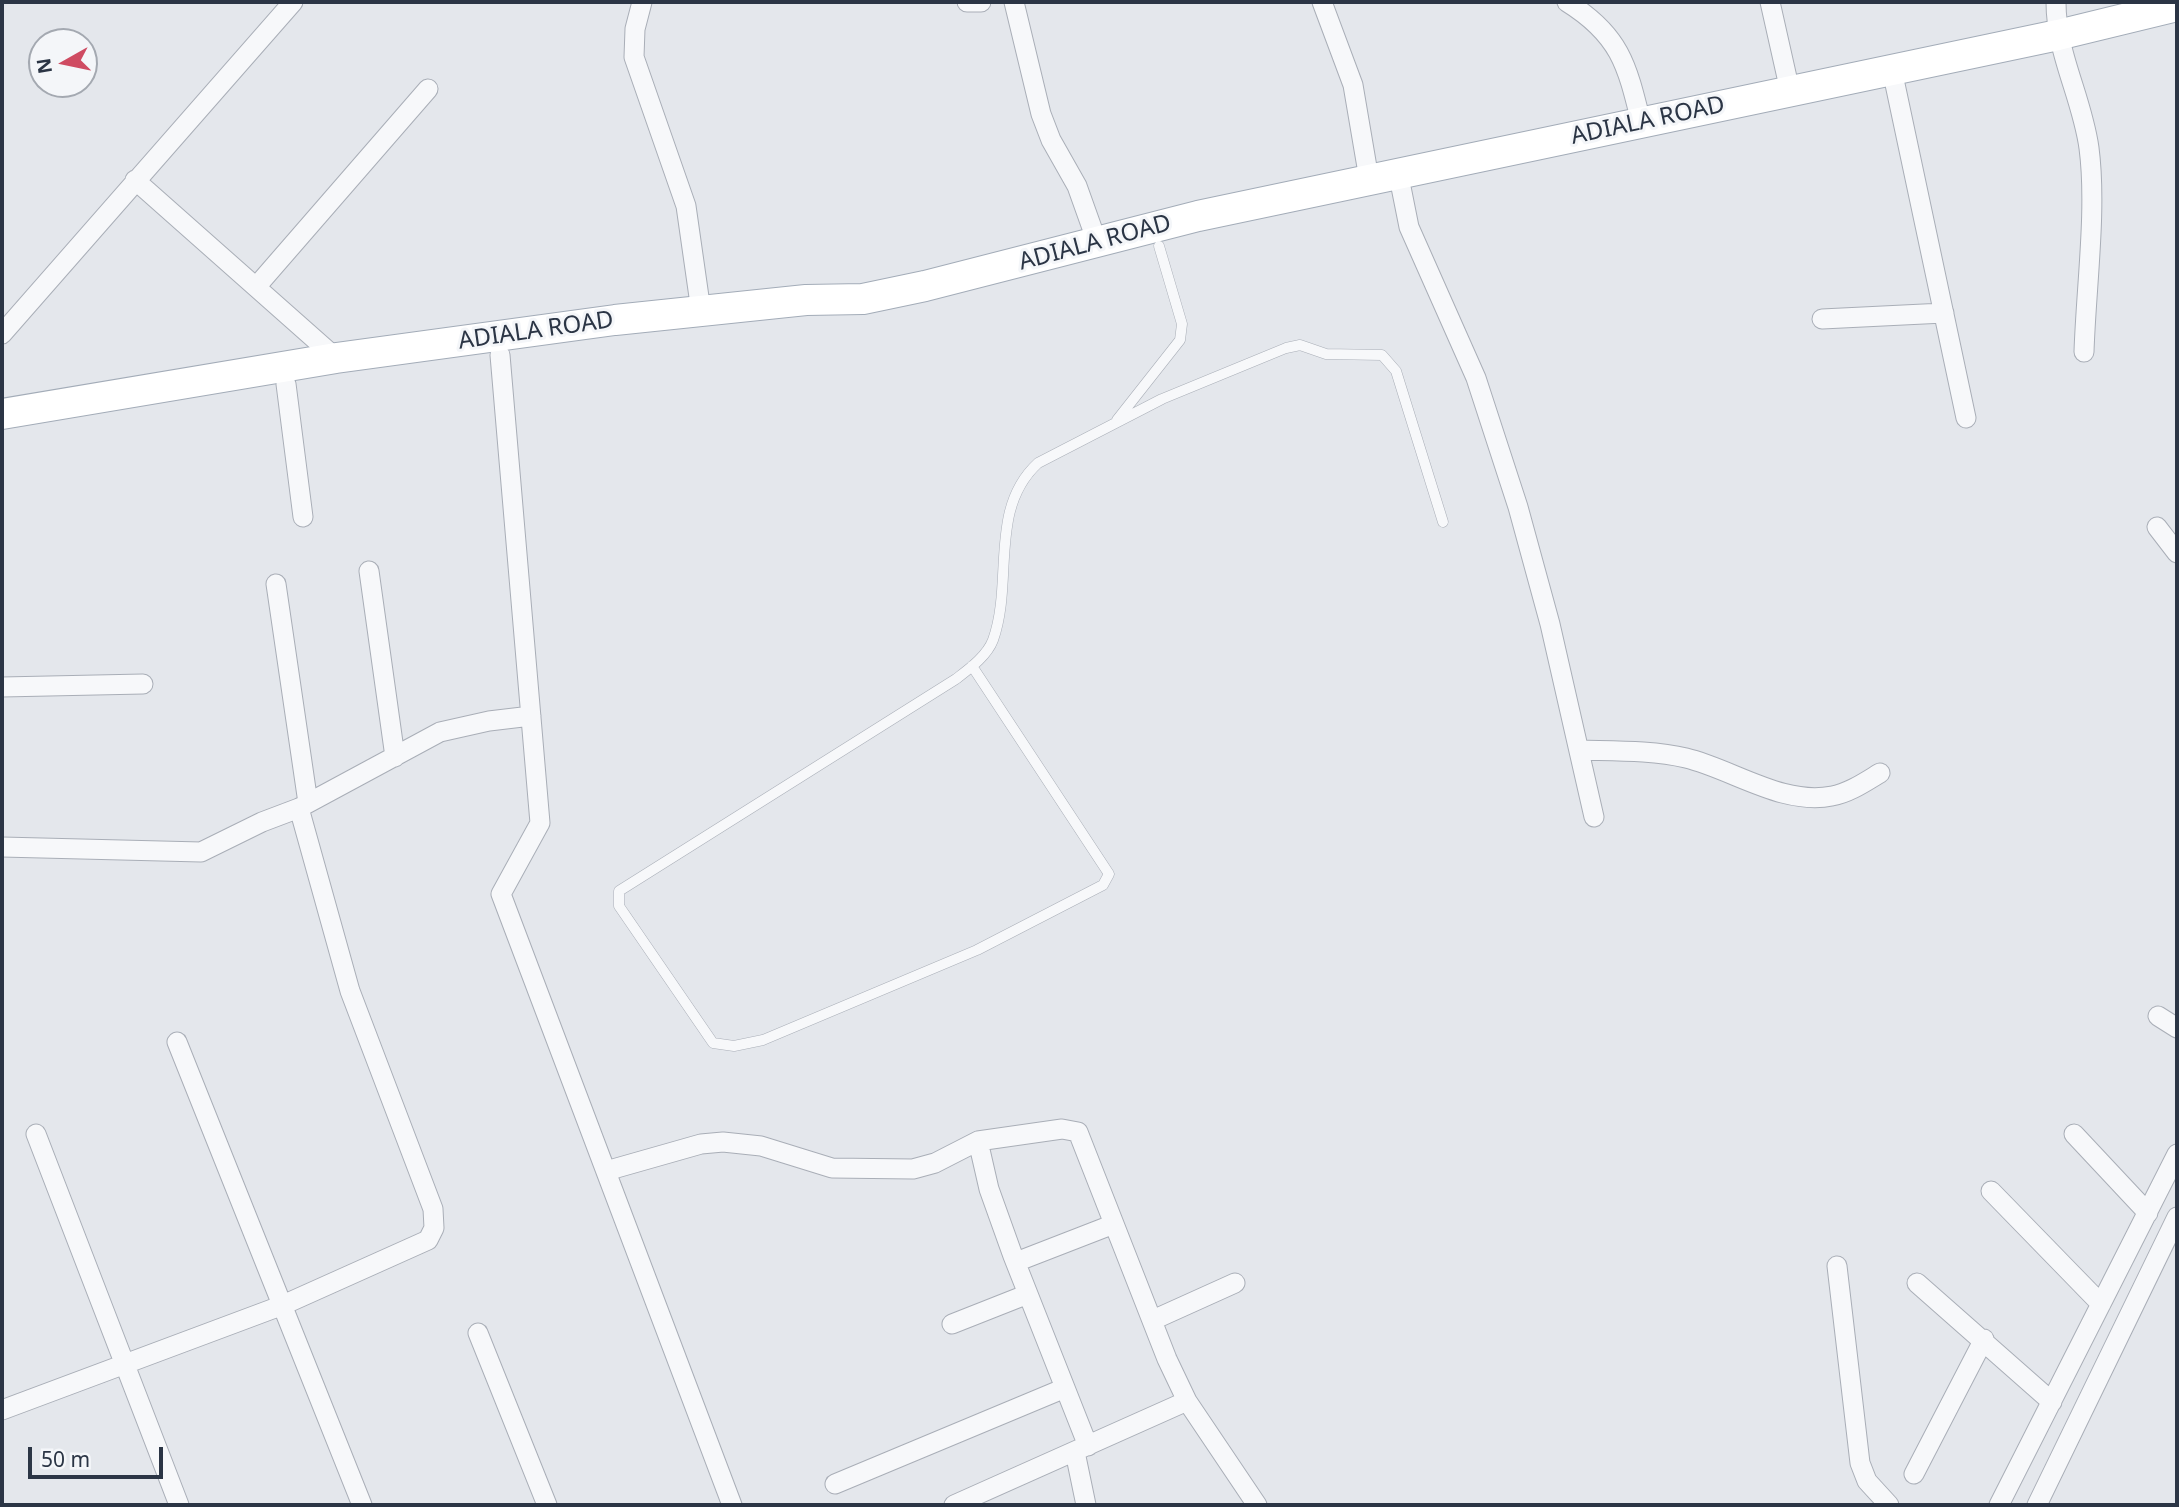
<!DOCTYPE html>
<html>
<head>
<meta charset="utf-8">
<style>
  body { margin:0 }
  #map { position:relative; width:2179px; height:1507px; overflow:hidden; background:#e4e7ec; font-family:"Noto Sans",sans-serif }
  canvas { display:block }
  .frame { position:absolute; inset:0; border:4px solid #2b3545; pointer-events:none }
  .north { position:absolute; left:28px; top:28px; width:70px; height:70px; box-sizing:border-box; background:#f4f6f9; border:2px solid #a4a9b1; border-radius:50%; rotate:261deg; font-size:19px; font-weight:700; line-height:28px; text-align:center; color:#2b3545 }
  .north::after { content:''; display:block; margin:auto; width:24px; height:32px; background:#cf4b62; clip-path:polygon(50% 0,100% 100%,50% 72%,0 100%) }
  .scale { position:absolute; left:28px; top:1447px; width:135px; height:32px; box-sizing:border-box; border:4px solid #2b3545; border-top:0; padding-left:9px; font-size:21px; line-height:24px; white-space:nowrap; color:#2b3545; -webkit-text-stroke:5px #f4f6f9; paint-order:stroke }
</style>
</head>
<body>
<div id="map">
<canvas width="2179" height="1507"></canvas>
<div class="frame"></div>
<div class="north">N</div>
<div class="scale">50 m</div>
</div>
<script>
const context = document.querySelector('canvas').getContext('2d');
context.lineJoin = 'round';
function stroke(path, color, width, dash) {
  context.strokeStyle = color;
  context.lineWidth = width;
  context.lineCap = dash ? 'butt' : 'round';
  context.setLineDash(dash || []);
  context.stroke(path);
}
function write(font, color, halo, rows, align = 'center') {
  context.font = font + ' "Noto Sans",sans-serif';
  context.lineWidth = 6;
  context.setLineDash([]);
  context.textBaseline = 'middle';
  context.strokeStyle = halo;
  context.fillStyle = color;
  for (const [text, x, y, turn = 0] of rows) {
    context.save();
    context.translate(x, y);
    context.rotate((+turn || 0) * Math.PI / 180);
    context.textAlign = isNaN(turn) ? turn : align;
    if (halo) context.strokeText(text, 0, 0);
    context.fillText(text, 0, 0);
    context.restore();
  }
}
const lane = new Path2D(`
  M 1117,420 L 1180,340 L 1182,324 L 1159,246
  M 972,666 L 1109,874 L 1103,885 L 977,950 L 763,1040 L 734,1046 L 713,1043 L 619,906 L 619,891 L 956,679 C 969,669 987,656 993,640 C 1014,581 988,509 1038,463 L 1162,399 L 1286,348 L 1300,345 L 1326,354 L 1382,355 L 1396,371 L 1443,522`);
const street = new Path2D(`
  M 642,2 L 635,29 L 634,57 L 686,206 L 701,311
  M 967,2 L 981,2
  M 1014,2 L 1041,114 L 1051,140 L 1077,186 L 1097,242
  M 1322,2 L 1353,85 L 1369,179
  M 1567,2 C 1620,35 1627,65 1641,122
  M 1770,2 L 1790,91
  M 2056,2 C 2056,54 2082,97 2089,148 C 2097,209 2086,288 2084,352
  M 1892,70 L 1966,418
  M 1398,172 L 1409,227 L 1476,378 L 1518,507 L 1550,624 L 1594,817
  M 135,180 L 336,358
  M 256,287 L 428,89
  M 1822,319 L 1944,313
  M 2,334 L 293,2
  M 500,355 L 540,823 L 501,894 L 732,1505
  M 286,384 L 303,517
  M 2157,527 L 2177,553
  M 369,571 L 395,757
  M 276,584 L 308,803
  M 2,687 L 143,684
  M 1579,750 C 1613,751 1653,750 1686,758 C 1732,769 1783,806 1832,796 C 1849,793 1865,782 1880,773
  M 2,847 L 201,852 L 262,822 L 299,808 L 440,732 L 489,721 L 531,716
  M 2158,1016 L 2177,1028
  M 177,1042 L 362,1505
  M 36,1134 L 179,1505
  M 2074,1134 L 2148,1213
  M 978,1141 L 989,1189 L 1013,1256 L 1088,1446
  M 606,1171 L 701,1144 L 723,1142 L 761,1146 L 832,1168 L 913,1169 L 935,1163 L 978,1141 L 1062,1129 L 1078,1132 L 1167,1359 L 1187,1401 L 1257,1505
  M 1991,1191 L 2101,1304
  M 1016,1262 L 1114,1224
  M 1837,1266 L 1860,1463 L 1867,1481 L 1889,1505
  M 1917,1283 L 2052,1402
  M 1153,1320 L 1235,1283
  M 952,1324 L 1028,1294
  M 478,1333 L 547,1505
  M 2,1410 L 283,1305 L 428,1240 L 434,1228 L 433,1209 L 350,991 L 299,808
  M 1075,1452 L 1086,1505
  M 1914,1474 L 1984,1339
  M 835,1484 L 1065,1388
  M 954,1505 L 1187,1401
  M 1999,1505 L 2177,1154
  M 2037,1505 L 2177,1217`);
const primary = new Path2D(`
  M 2,414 L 336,358 L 615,320 L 806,300 L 863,299 L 925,286 L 1198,216 L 2058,35 L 2177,6`);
stroke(lane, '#a9aeb7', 11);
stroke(street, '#a9aeb7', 21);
stroke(primary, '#a3acb8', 32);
stroke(lane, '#f7f8fa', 10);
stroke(street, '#f7f8fa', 19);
stroke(primary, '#fff', 30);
write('24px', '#2b3545', '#f4f6f9', [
  ["ADIALA ROAD",1648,121,-12],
  ["ADIALA ROAD",1095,243,-15],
  ["ADIALA ROAD",536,331,-8]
]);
</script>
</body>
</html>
